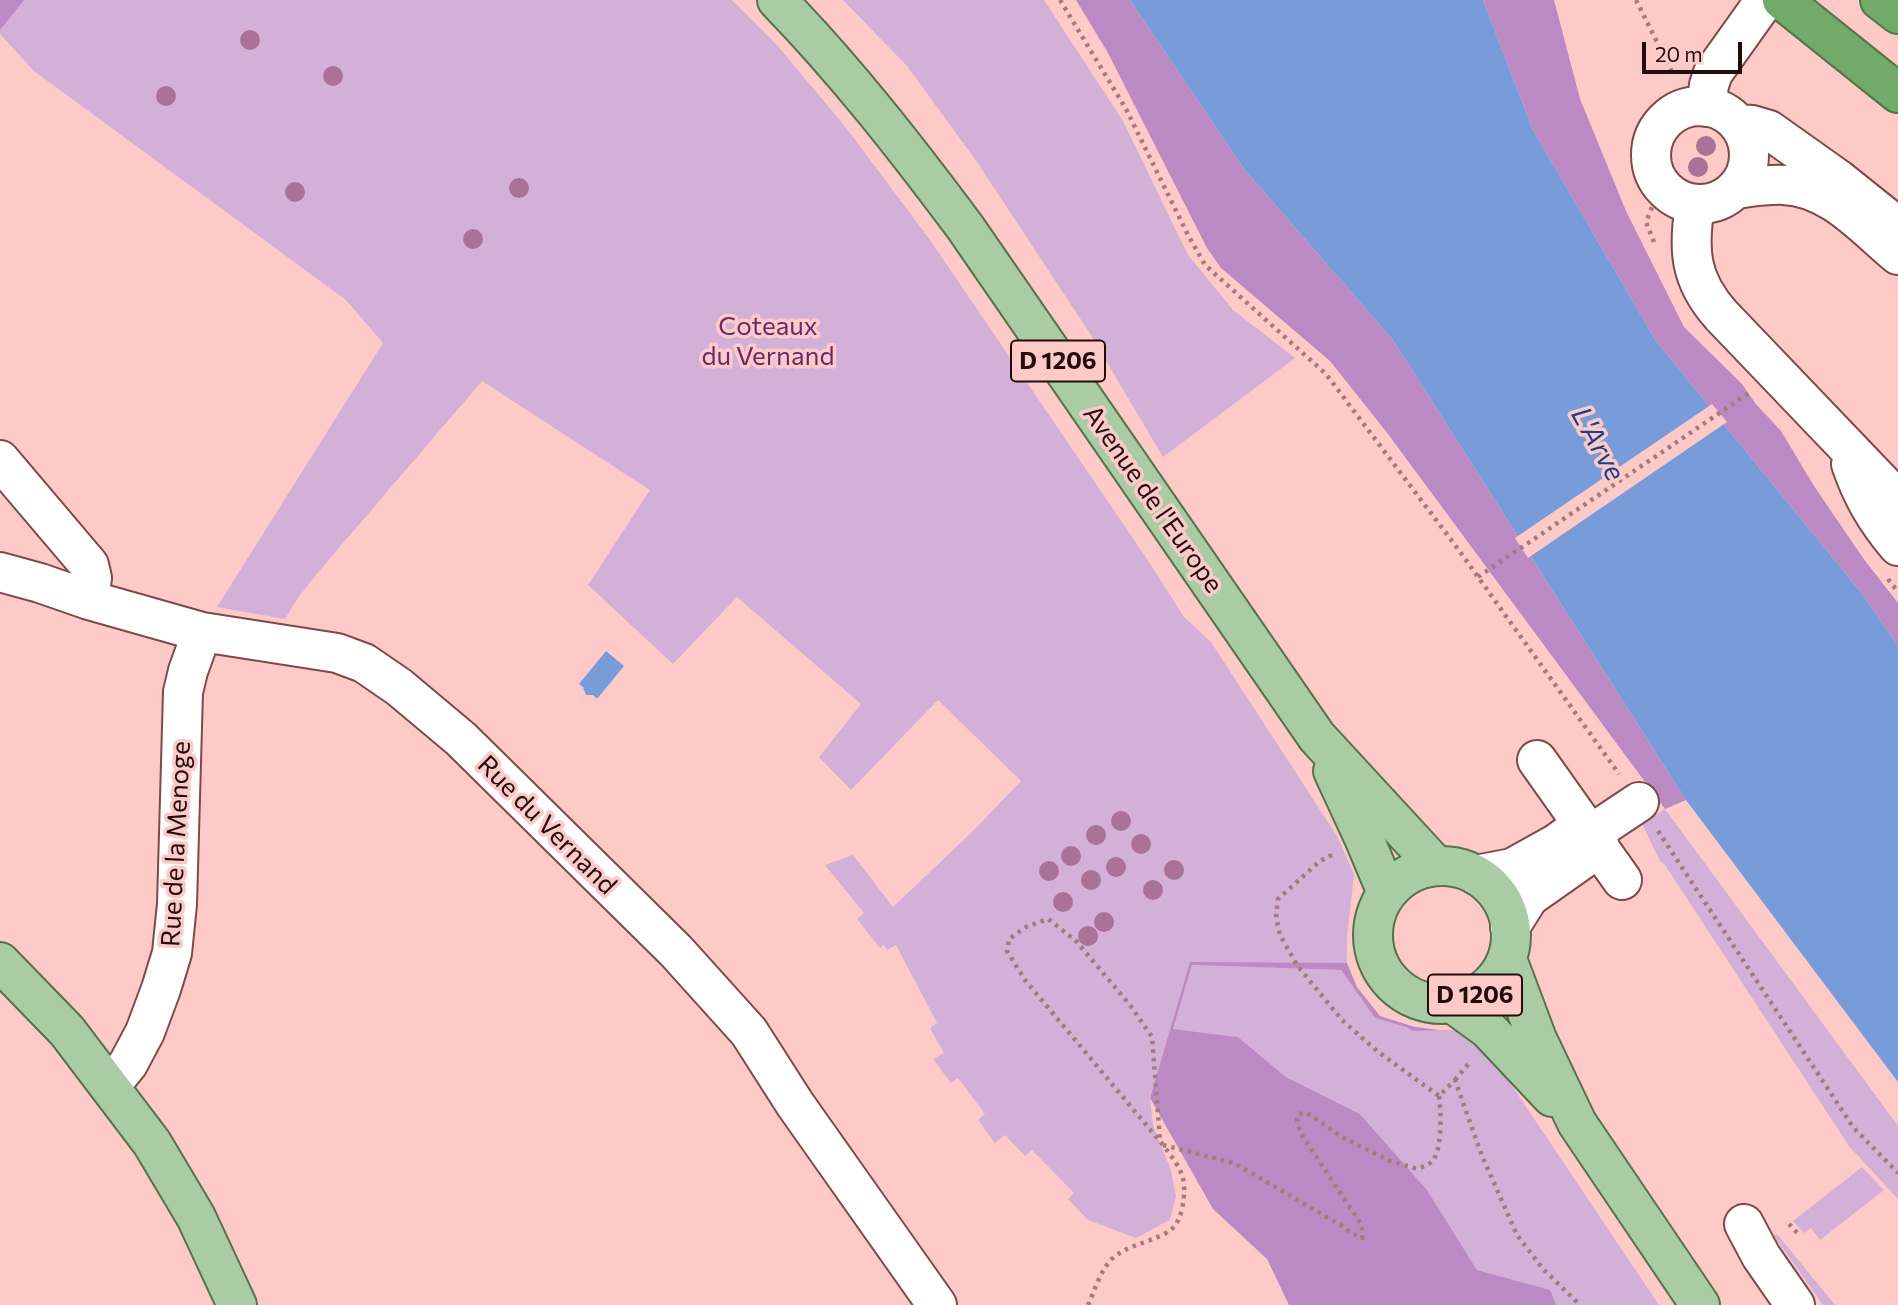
<!DOCTYPE html>
<html>
<head>
<meta charset="utf-8">
<style>
  body { margin:0 }
  #map { position:relative; width:1898px; height:1305px; overflow:hidden; background:#fecac8; font-family:Commissioner,sans-serif }
  canvas { display:block }
  .scale { position:absolute; left:1642px; top:42px; width:100px; height:32px; box-sizing:border-box; border:4px solid #220d0d; border-top:0; padding-left:9px; font-size:21px; line-height:24px; white-space:nowrap; color:#220d0d; -webkit-text-stroke:5px #fecac8; paint-order:stroke }
</style>
</head>
<body>
<div id="map">
<canvas width="1898" height="1305"></canvas>
<div class="scale">20 m</div>
</div>
<script>
const context = document.querySelector('canvas').getContext('2d');
context.lineJoin = 'round';
function fill(path, color) {
  context.fillStyle = color;
  context.fill(path, 'evenodd');
}
function stroke(path, color, width, dash) {
  context.strokeStyle = color;
  context.lineWidth = width;
  context.lineCap = dash ? 'butt' : 'round';
  context.setLineDash(dash || []);
  context.stroke(path);
}
function write(font, color, halo, rows, align = 'center') {
  context.font = font + ' Commissioner,sans-serif';
  context.lineWidth = 7;
  context.setLineDash([]);
  context.textBaseline = 'middle';
  context.strokeStyle = halo;
  context.fillStyle = color;
  for (const [text, x, y, turn = 0] of rows) {
    context.save();
    context.translate(x, y);
    context.rotate((+turn || 0) * Math.PI / 180);
    context.textAlign = isNaN(turn) ? turn : align;
    if (halo) context.strokeText(text, 0, 0);
    context.fillText(text, 0, 0);
    context.restore();
  }
}
fill(new Path2D(`
  M 0,0 L 732,0 L 776,44 L 844,125 L 930,240 L 1149,562 L 1184,617 L 1211,642 L 1337,836 L 1354,874 L 1347,938 L 1347,963 L 1190,963 L 1150,1098 L 1153,1125 L 1171,1170 L 1176,1197 L 1170,1220 L 1136,1238 L 1088,1220 L 1068,1199 L 1074,1193 L 1032,1150 L 1025,1156 L 1005,1135 L 995,1143 L 978,1120 L 985,1114 L 958,1078 L 951,1083 L 933,1059 L 944,1053 L 930,1028 L 937,1023 L 896,945 L 887,950 L 884,945 L 880,948 L 857,919 L 864,913 L 825,865 L 853,855 L 893,907 L 973,831 L 1021,781 L 938,700 L 851,790 L 819,757 L 861,704 L 737,597 L 673,664 L 588,585 L 650,490 L 482,381 L 320,570 L 297,599 L 285,619 L 217,607 L 383,343 L 346,300 L 34,71 L 0,34 Z
  M 843,0 L 1044,0 L 1123,121 L 1188,255 L 1233,310 L 1295,358 L 1163,457 L 1089,332 L 977,162 L 907,66 Z
  M 1665,809 L 1898,1126 L 1898,1199 L 1849,1146 L 1665,865 L 1660,861 L 1642,824 Z
  M 1192,965 L 1341,970 L 1375,1018 L 1406,1027 L 1413,1031 L 1460,1030 L 1484,1044 L 1659,1305 L 1556,1305 L 1549,1290 L 1477,1270 L 1427,1190 L 1360,1114 L 1286,1077 L 1238,1037 L 1173,1029 Z
  M 1862,1167 L 1884,1190 L 1820,1240 L 1811,1228 L 1804,1233 L 1793,1221 Z
  M 1777,1234 L 1835,1305 L 1823,1305 L 1774,1236 Z`), '#d2b0d8');
fill(new Path2D(`
  M 0,0 L 24,0 L 0,30 Z
  M 1076,0 L 1130,0 L 1244,169 L 1393,340 L 1686,800 L 1665,809 L 1388,434 L 1330,361 L 1221,268 L 1207,248 L 1108,53 Z
  M 1483,0 L 1554,0 L 1580,99 L 1626,211 L 1684,327 L 1742,384 L 1755,403 L 1781,431 L 1814,486 L 1863,558 L 1898,603 L 1898,646 L 1863,595 L 1656,341 L 1533,130 Z
  M 1190,962 L 1347,963 L 1357,987 L 1380,1016 L 1415,1027 L 1439,1030 L 1460,1030 L 1413,1031 L 1406,1027 L 1375,1018 L 1341,970 L 1192,965 L 1173,1029 L 1238,1037 L 1286,1077 L 1360,1114 L 1427,1190 L 1477,1270 L 1550,1290 L 1556,1305 L 1289,1305 L 1267,1259 L 1213,1209 L 1150,1098 Z`), '#bb8ac4');
fill(new Path2D(`
  M 1130,0 L 1483,0 L 1533,130 L 1656,341 L 1863,595 L 1898,646 L 1898,1082 L 1686,800 L 1393,340 L 1244,169 Z
  M 606,651 L 624,666 L 597,699 L 593,695 L 586,695 L 583,687 L 579,684 Z`), '#789bd9');
fill(new Path2D(`
  M 1712,404 L 1727,422 L 1528,558 L 1515,538 Z`), '#fecac8');
const minor = new Path2D(`
  M1651 155a49 49 0 1 1 98 0a49 49 0 1 1-98 0Z
  M 1706,107 L 1709,85 L 1713,73 L 1765,0
  M 1738,124 L 1752,125 L 1769,130 L 1838,179 L 1898,227
  M 1735,189 C 1751,187 1768,184 1784,185 C 1831,187 1864,227 1898,255
  M 1695,204 C 1688,249 1689,279 1721,315 L 1898,500
  M 0,460 L 89,565 L 92,578 L 89,600
  M 1851,464 C 1862,496 1876,520 1898,546
  M 0,572 L 40,583 L 89,600 L 202,632 L 337,653 L 364,663 L 399,687 L 461,739 L 676,951 L 749,1032 L 795,1104 L 937,1305
  M 1537,760 L 1622,880
  M 1591,834 L 1639,802
  M 1476,875 L 1512,868 L 1557,843 L 1583,824
  M 1510,927 L 1529,897 L 1600,847
  M 110,1086 L 128,1064 L 145,1032 L 161,989 L 172,953 L 177,904 L 183,692 L 188,671 L 202,632
  M 1744,1224 L 1761,1256 L 1795,1305`);
const major = new Path2D(`
  M 777,0 C 846,71 906,148 965,227 L 1317,737 L 1436,866
  M 1333,771 L 1364,838 L 1387,893
  M1373 935a69 69 0 1 1 138 0a69 69 0 1 1-138 0Z
  M 1507,959 L 1537,1039 L 1577,1123 L 1700,1305
  M 0,962 L 67,1031 L 152,1143 L 196,1217 L 237,1305
  M 1452,1003 L 1488,1029 L 1552,1097`);
const highway = new Path2D(`
  M 1782,0 L 1898,93
  M 1880,0 L 1898,14`);
stroke(minor, '#7f4948', 42);
stroke(major, '#557349', 42);
stroke(highway, '#557349', 42);
stroke(new Path2D(`
  M 1060,0 L 1126,109 L 1188,235 L 1205,265 L 1326,374 L 1458,549 L 1619,774
  M 1636,0 L 1674,76
  M 1654,242 L 1646,222 L 1658,192
  M 1478,577 L 1749,393
  M 1888,579 L 1898,592
  M 1658,831 L 1853,1127 L 1898,1173
  M 1332,855 L 1320,861 L 1278,899 L 1276,918 L 1280,935 L 1297,965 L 1328,1003 L 1342,1020 L 1377,1051 L 1439,1096 L 1455,1080 L 1482,1156 L 1517,1235 L 1543,1269 L 1580,1305
  M 1455,1080 L 1470,1062
  M 1163,1145 L 1234,1163 L 1344,1227 L 1351,1233 L 1362,1238 L 1362,1225 L 1357,1218 L 1300,1132 L 1297,1119 L 1299,1114 L 1307,1113 L 1342,1137 L 1388,1160 L 1417,1169 C 1425,1166 1432,1164 1435,1157 C 1442,1143 1441,1111 1439,1096
  M 1789,1224 L 1800,1236
  M 1088,1305 C 1095,1290 1101,1268 1114,1257 C 1129,1245 1147,1243 1164,1234 C 1175,1229 1179,1221 1182,1209 C 1188,1178 1182,1170 1163,1145 L 1025,980 L 1007,951 L 1009,939 L 1026,927 L 1048,919 L 1076,941 L 1130,1005 L 1152,1037 L 1160,1140`), '#a37c7b', 4.5, [3.5, 5]);
stroke(minor, '#fff', 38);
stroke(major, '#aacca5', 38);
stroke(highway, '#71aa69', 38);
context.fillStyle = '#ab7298';
for (const [x, y] of [
  [250,40],
  [333,76],
  [166,96],
  [1706,146],
  [1698,167],
  [519,188],
  [295,192],
  [473,239],
  [1121,821],
  [1096,835],
  [1141,844],
  [1071,856],
  [1116,867],
  [1174,870],
  [1049,871],
  [1091,880],
  [1153,890],
  [1063,902],
  [1104,922],
  [1088,936]
]) {
  context.beginPath();
  context.arc(x, y, 10, 0, 2 * Math.PI);
  context.fill();
}
for (const [x, y, w] of [
  [1058,361,94],
  [1475,995,94]
]) {
  const box = new Path2D();
  box.roundRect(x - w / 2, y - 20.5, w, 41, 5);
  context.fillStyle = '#fecac8';
  context.fill(box);
  stroke(box, '#220d0d', 2);
}
write('bold 24px', '#220d0d', null, [
  ["D 1206",1058,361],
  ["D 1206",1475,995]
]);
write('26px', '#672a71', '#fecac8', [
  ["Coteaux",768,326],
  ["du Vernand",768,356]
]);
write('26px', '#220d0d', '#fecac8', [
  ["Avenue de l'Europe",1153,499,55],
  ["Rue du Vernand",547,825,45],
  ["Rue de la Menoge",176,844,-87]
]);
write('italic 28px', '#1b428b', '#fecac8', [
  ["L'Arve",1598,444,61]
]);
</script>
</body>
</html>
